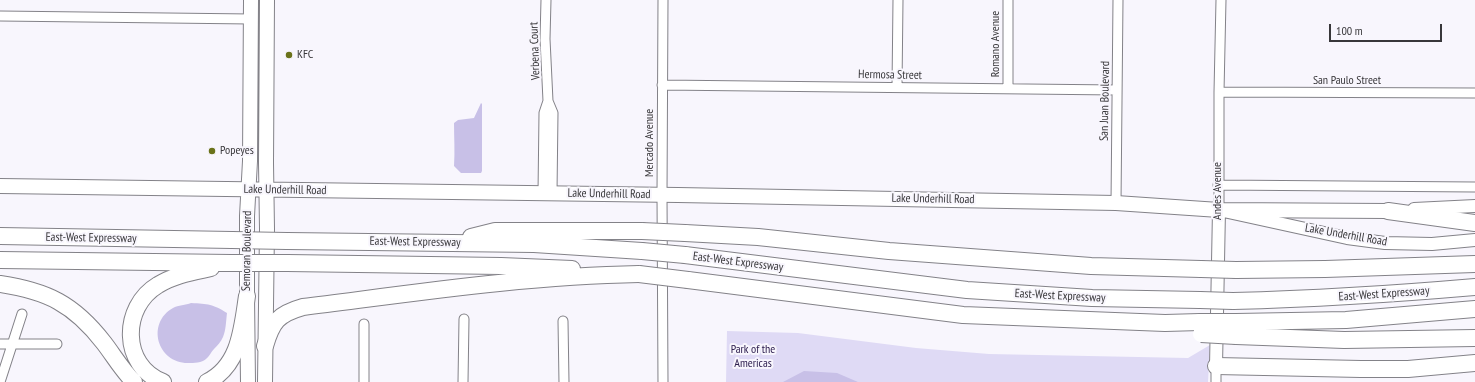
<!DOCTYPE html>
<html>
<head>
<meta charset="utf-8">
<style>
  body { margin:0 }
  #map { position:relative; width:1475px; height:382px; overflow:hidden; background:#f8f6fd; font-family:"PT Sans Narrow",sans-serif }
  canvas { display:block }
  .scale { position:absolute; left:1329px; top:24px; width:113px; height:18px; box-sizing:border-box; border:2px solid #38373a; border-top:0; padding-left:5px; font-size:12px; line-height:14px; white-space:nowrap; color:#38373a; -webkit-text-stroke:3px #f8f6fd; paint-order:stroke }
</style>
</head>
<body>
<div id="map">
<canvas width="1475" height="382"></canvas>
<div class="scale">100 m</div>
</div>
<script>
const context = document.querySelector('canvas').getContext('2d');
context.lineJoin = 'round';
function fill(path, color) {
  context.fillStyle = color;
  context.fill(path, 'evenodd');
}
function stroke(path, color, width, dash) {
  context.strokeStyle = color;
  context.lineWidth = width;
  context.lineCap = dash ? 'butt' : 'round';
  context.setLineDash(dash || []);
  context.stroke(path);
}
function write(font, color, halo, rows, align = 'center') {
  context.font = font + ' "PT Sans Narrow",sans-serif';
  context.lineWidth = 4;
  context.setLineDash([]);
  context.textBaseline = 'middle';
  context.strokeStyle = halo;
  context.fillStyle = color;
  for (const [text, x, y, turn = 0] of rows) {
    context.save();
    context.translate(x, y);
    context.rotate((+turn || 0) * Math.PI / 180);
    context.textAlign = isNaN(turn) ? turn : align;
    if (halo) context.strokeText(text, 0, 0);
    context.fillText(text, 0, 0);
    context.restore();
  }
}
fill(new Path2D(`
  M 727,331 L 798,333 L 916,348 L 989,354 L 1188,358 L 1210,345 L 1208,382 L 726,382 Z`), '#dfdaf5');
fill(new Path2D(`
  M 481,103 L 482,104 L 482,171 L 481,173 L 461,173 L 454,166 C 455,151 454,138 454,123 L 458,120 L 474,118 Z
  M 191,303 C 208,304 213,304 227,313 C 226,321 226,330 223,337 C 221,342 217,346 214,349 C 211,352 209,357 206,359 C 202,363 194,363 188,363 C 157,363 146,323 173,308 C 178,305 186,305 191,303 Z
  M 804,371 L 837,373 L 858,382 L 783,382 Z`), '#c8c0e7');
const street = new Path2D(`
  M 546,0 L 545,39 L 548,101 L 553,113 L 552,193
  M 1008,0 L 1008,89
  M 0,16 L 251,19
  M 662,85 L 1117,90
  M 897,87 L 898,0
  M 1219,92 L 1475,93
  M 1218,185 L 1475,187
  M 543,193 L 544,113 L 548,101
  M 1116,203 L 1118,0
  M 1219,210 L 1219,92 L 1221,0
  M 563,321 L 564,382
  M 364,324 L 364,382
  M 0,344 L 57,344
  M 1216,366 L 1216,382
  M 0,382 L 22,314
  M 463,382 L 464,319
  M 663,382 L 662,195 L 663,0`);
const secondary = new Path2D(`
  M 1414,209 L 1475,206
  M 1216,366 L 1219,210 L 1347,238 L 1385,243 L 1432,244 L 1475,240`);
const primary = new Path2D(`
  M 0,186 L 678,195 L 1116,203 L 1219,210 L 1388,211
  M 248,382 L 247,296 L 247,216 L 250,161 L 251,0
  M 265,382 L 267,229 L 266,163 L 267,0`);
const highway = new Path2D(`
  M 1388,211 L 1475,223
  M 685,233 L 758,237 L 889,251 L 1091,266 L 1201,269
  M 0,236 L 232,240
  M 471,237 L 495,231 L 642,231
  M 287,241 L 534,244 L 642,251
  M 685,255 L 967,290 L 1092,298 L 1200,300
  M 0,260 L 231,263
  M 287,263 L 501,266 L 572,269
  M 1236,270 L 1325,269 L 1475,264
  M 688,280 L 963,315 L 1165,323 L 1200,322
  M 0,284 C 47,291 74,304 104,343 C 114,356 122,370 134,382
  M 1233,301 C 1314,299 1394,294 1475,287
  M 1236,322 L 1346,320 L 1475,309
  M 1236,336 L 1344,340 L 1475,338
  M 265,346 C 272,322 278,314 303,307 C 415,293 527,276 639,274
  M 1216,366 L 1361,369 L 1408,369 L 1475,363
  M 163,382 C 121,366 121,307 158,285 C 174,275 193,272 211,268
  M 207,382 C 240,366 242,328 247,296`);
stroke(street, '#838288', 11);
stroke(secondary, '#838288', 14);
stroke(primary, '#838288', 16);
stroke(highway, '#838288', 18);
stroke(street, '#fff', 9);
stroke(secondary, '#fff', 12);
stroke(primary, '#fff', 14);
stroke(highway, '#fff', 16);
const highwayBridge = new Path2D(`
  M 642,231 L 685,233
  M 232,240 L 287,241
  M 642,251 L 685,255
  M 231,263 L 287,263
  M 1201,269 L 1236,270
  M 639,274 L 688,280
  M 1200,300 L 1233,301
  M 1200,322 L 1236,322
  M 1201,334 L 1236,336`);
stroke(highwayBridge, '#838288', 18, []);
stroke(highwayBridge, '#fff', 16);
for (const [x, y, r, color] of [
  [289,55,4,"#6a721a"],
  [212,151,4,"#6a721a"]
]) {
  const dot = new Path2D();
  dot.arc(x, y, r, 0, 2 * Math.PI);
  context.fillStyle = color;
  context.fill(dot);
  stroke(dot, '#f8f6fd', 1.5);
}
write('12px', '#38373a', '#f8f6fd', [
  ["Romano Avenue",996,44,-90],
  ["Verbena Court",535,51,-92],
  ["Hermosa Street",890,75,1],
  ["San Paulo Street",1347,81],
  ["San Juan Boulevard",1105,101,-89],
  ["Mercado Avenue",650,143,-90],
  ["Lake Underhill Road",285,190,1],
  ["Andes Avenue",1218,191,-90],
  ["Lake Underhill Road",609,194,1],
  ["Lake Underhill Road",933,199,1],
  ["Lake Underhill Road",1346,235,10],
  ["East-West Expressway",91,238,1],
  ["East-West Expressway",415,242,1],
  ["Semoran Boulevard",247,251,-89],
  ["East-West Expressway",738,262,7],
  ["East-West Expressway",1384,294,-4],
  ["East-West Expressway",1060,296,3]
]);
write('12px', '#38373a', '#f8f6fd', [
  ["KFC",297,55],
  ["Popeyes",220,151]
], 'left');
write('12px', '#2f2050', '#f8f6fd', [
  ["Park of the",753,350],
  ["Americas",753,364]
]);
</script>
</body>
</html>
